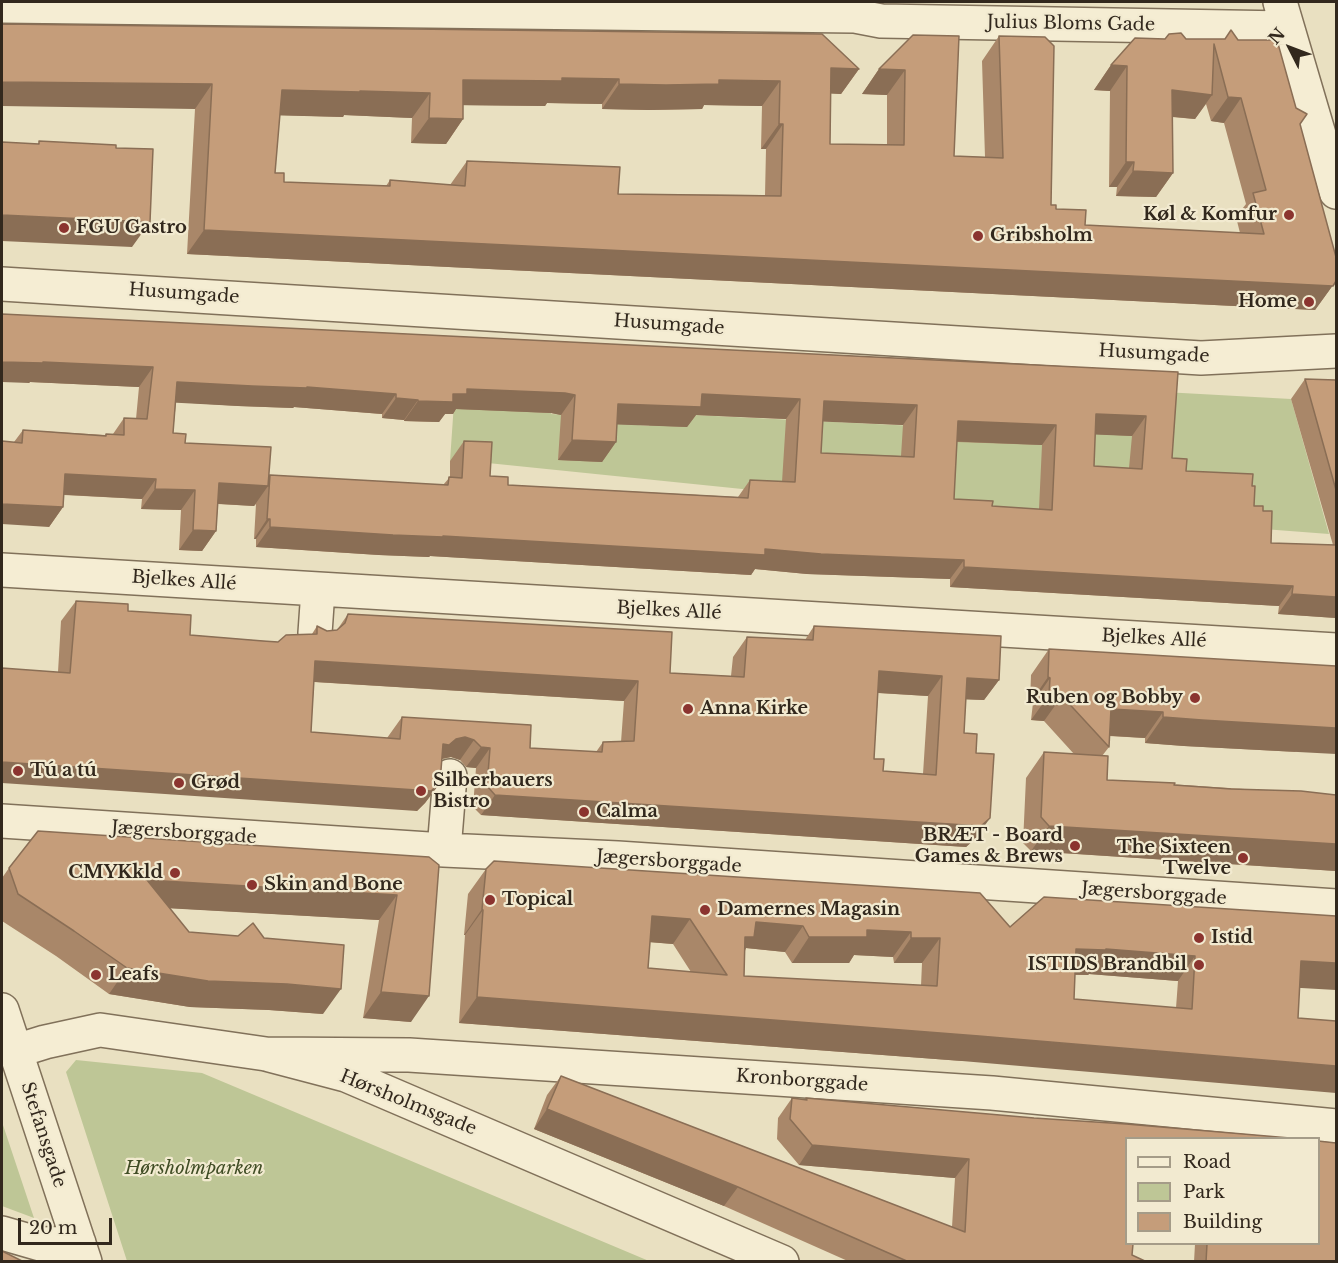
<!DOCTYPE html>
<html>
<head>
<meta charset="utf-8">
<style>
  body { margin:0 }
  #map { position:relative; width:1338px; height:1263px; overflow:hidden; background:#e9e0c1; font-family:"Libre Baskerville",serif }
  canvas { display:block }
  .frame { position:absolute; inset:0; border:3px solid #32281d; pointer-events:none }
  .legend { position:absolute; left:1125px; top:1137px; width:195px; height:108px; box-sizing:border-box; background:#f2ead0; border:2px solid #a59c88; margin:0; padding:8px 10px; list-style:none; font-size:18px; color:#32281d }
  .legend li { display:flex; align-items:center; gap:12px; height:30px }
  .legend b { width:30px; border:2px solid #a59c88 }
  .north { position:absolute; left:1260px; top:18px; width:60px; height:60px; -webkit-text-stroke:4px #f2ead0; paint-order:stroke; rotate:312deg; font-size:16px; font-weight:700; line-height:24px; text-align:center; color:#32281d }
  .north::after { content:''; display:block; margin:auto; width:21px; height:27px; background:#32281d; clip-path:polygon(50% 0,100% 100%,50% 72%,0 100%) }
  .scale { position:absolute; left:18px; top:1218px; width:94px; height:27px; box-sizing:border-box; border:3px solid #32281d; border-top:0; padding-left:8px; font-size:18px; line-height:21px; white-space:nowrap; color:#32281d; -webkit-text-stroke:4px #f2ead0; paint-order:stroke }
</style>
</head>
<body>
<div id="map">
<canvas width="1338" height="1263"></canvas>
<div class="frame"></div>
<ul class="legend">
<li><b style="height:8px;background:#f5edd3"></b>Road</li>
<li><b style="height:16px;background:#bec696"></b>Park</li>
<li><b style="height:16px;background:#c59d7a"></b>Building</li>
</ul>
<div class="north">N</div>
<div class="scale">20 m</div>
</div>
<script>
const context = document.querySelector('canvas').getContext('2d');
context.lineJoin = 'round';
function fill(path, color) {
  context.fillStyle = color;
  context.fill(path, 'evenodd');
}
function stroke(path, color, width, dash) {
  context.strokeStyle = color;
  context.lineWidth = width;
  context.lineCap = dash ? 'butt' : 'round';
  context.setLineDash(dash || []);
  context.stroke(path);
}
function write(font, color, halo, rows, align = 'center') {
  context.font = font + ' "Libre Baskerville",serif';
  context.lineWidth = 4.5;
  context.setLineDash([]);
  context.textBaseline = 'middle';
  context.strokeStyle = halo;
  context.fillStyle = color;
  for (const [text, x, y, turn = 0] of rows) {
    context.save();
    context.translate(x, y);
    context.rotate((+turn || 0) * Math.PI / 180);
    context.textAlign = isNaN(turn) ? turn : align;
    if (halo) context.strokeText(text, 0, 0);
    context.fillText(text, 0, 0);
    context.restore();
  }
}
fill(new Path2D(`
  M 1164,392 L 1291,399 L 1329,534 L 752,490 L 478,462 L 450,461 L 454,403 L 552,408 L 551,414 L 569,415 L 638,425 L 649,426 L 655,413 L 915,426 L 1014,437 L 1013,444 L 1024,444 Z
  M 76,1060 L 202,1073 L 649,1261 L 127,1261 L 66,1072 Z
  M 2,1122 L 34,1218 L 2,1206 Z`), '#bec696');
const minor = new Path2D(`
  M 1280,2 L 1336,192
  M 2,6 L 855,16 L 881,21 L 1287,28
  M 2,284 L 1201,358 L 1336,351
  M 2,570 L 1336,650
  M 315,633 L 318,590
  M 2,821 L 444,850 L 618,858 L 1336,906
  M 444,850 L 450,776
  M 2,1010 L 85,1262
  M 16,1051 L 45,1042 L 100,1030 L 266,1054 L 346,1075 L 782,1262
  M 266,1054 L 409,1055 L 992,1093 L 1336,1126
  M 2,1233 L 40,1244 L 79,1243`);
stroke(minor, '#81715a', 36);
stroke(minor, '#f5edd3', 33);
fill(new Path2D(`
  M 2,24 L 859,69 L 841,94 L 831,93 L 830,144 L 887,145 L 887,95 L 862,94 L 879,69 L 913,35 L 954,156 L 985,157 L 982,61 L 999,36 L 1051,205 L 1056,209 L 1085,225 L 1240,233 L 1236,217 L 1246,204 L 1224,123 L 1211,121 L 1206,104 L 1195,119 L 1172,117 L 1173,173 L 1156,197 L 1116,196 L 1117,187 L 1109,187 L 1110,91 L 1094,90 L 1111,65 L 1186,39 L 1225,39 L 1300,124 L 1336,281 L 1315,310 L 187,254 L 195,109 ZM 547,103 L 602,104 L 602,109 L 649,110 L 702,109 L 704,105 L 762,106 L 761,149 L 766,149 L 765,195 L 618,194 L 467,161 L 450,185 L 390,180 L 386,186 L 284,182 L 275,173 L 279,115 L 343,117 L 344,115 L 412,118 L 411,143 L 446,144 L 463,119 L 463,105 L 545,106 Z
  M 2,314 L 1178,372 L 1172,458 L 1186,471 L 1252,486 L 1254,506 L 1263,511 L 1271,543 L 1333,545 L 1291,399 L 1305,379 L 1336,380 L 1336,618 L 1278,614 L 1279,606 L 950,587 L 950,579 L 807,574 L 755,569 L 751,575 L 430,556 L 429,557 L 379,555 L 256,547 L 256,539 L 254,539 L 256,504 L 254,506 L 218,504 L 216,531 L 202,551 L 179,550 L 181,510 L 141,509 L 142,499 L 64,495 L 63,507 L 49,527 L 14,442 L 23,430 L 105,435 L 106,434 L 113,434 L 124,418 L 136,419 L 139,387 L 30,382 L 29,383 ZM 176,402 L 238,406 L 293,408 L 294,407 L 382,414 L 382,418 L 404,420 L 404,421 L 439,422 L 445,414 L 453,414 L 456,409 L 551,413 L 561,415 L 558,460 L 602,462 L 616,442 L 617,424 L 687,427 L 696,415 L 786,419 L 782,482 L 750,480 L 738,497 L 508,485 L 490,476 L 464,441 L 450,461 L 450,477 L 443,485 L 270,475 L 269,477 L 185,443 L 173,433 ZM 822,421 L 903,425 L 901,456 L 821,453 ZM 1095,434 L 1132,436 L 1129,468 L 1094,466 ZM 957,442 L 1042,445 L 1039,509 L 992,506 L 954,499 Z
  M 76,601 L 128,611 L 190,635 L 278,642 L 312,634 L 317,626 L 327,631 L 337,630 L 348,614 L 670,673 L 731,676 L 733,657 L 747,637 L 805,640 L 814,626 L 999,680 L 984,700 L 966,699 L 964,733 L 976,753 L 976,838 L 966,847 L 481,815 L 473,807 L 476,768 L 466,767 L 460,760 L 451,757 L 442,759 L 440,783 L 425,803 L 417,811 L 58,672 L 61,621 ZM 314,682 L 624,701 L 621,742 L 603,742 L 596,752 L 530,748 L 402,717 L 387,738 L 311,732 ZM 878,693 L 928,696 L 923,774 L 883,771 L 874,759 Z
  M 1049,649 L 1297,752 L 1184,746 L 1145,743 L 1145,738 L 1109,736 L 1109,747 L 1102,756 L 1107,780 L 1336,795 L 1336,871 L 1031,851 L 1023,843 L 1026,778 L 1044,752 L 1074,754 L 1044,721 L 1031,720 L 1033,703 L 1030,703 L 1031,675 Z
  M 429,857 L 411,1022 L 363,1018 L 379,920 L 170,908 L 189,932 L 323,1014 L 269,1010 L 190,1007 L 109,994 L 56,956 L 2,921 L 2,878 L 9,868 Z
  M 486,869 L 1010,927 L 1044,897 L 1300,988 L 962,1061 L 459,1023 L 465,935 L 464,935 L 468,894 ZM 650,942 L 673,944 L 691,972 L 648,968 ZM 746,948 L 785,952 L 792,963 L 849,963 L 854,955 L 893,957 L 894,963 L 922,963 L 921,986 L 744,976 L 745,951 ZM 1089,974 L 1178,981 L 1176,1008 L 1074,999 L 1075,975 L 1088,975 Z
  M 561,1076 L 952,1227 L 955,1178 L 799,1165 L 777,1139 L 778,1118 L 792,1098 L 805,1100 L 806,1098 L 1126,1138 L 1132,1255 L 1147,1262 L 850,1262 L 724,1206 L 534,1129 L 547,1095 Z
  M 1195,1244 L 1318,1244 L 1336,1262 L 1194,1262 Z`), '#a98769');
fill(new Path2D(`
  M 1111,65 L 1127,66 L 1110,91 L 1094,90 Z
  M 831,68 L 859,69 L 841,94 L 814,93 Z
  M 879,69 L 905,70 L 887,95 L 862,94 Z
  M 562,78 L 619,79 L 602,104 L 547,103 L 545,106 L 446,105 L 463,80 Z
  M 719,80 L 780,81 L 762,106 L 704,105 L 702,109 L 649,110 L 602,109 L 619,84 Z
  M 2,82 L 212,84 L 195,109 L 2,106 Z
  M 282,90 L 360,91 L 430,93 L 412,118 L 344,115 L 343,117 L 264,115 Z
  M 1172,90 L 1212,95 L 1195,119 L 1155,115 Z
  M 1228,97 L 1241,98 L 1224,123 L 1211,121 Z
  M 429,118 L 463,119 L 446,144 L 411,143 Z
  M 779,124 L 783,124 L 766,149 L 761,149 Z
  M 1126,162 L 1134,162 L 1117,187 L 1109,187 Z
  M 1133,171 L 1173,173 L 1156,197 L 1116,196 Z
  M 2,215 L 150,222 L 132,247 L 2,241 Z
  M 204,230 L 1336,281 L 1315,310 L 187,254 Z
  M 2,362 L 43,362 L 153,367 L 139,387 L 30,382 L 29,383 L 2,382 Z
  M 177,382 L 307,387 L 396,394 L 382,414 L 294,407 L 293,408 L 238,406 L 163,402 Z
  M 467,389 L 565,393 L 575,395 L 561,415 L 551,413 L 456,409 L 453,414 L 445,414 L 439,422 L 404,421 L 418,401 L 453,394 Z
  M 702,394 L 800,399 L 786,419 L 696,415 L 687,427 L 604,424 L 618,404 Z
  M 396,398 L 418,400 L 404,420 L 382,418 Z
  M 824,401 L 917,405 L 903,425 L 810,421 Z
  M 1096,414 L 1146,416 L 1132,436 L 1082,434 Z
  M 958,421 L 1056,425 L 1042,445 L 944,441 Z
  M 572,440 L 616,442 L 602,462 L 558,460 Z
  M 65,474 L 156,479 L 142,499 L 51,494 Z
  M 219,483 L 268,486 L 254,506 L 205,503 Z
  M 155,489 L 195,490 L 181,510 L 141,509 Z
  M 2,504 L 63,507 L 49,527 L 2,524 Z
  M 267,519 L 270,519 L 256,539 L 254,539 Z
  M 270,527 L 443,536 L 765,549 L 964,560 L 950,579 L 807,574 L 755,569 L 751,575 L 430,556 L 429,557 L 379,555 L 256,547 Z
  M 193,530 L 216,531 L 202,551 L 179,550 Z
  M 964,567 L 1293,586 L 1279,606 L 950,587 Z
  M 1292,594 L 1336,597 L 1336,618 L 1278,614 Z
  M 315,661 L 638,681 L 624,701 L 300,681 Z
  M 879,671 L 942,676 L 928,696 L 864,692 Z
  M 1048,677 L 1050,678 L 1033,703 L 1030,703 Z
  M 967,678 L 999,680 L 984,700 L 953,699 Z
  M 1049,695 L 1062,696 L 1044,721 L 1031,720 Z
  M 1111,709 L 1163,712 L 1145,738 L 1098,735 Z
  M 1163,717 L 1336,728 L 1336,754 L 1184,746 L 1145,743 Z
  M 465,737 L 474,740 L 460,760 L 451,757 L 441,759 L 443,744 L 456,739 Z
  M 481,747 L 490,748 L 476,768 L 466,767 Z
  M 2,762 L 440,783 L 425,803 L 417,811 L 2,783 Z
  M 495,795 L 990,818 L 976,838 L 966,847 L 481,815 Z
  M 1049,826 L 1336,844 L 1336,871 L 1031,851 Z
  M 147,880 L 397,895 L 379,920 L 129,906 Z
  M 482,909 L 483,910 L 465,935 L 464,935 Z
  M 652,916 L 690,919 L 673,944 L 635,941 Z
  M 756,922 L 803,926 L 785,952 L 746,948 L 736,962 L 727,962 Z
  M 867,930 L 911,932 L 893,957 L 854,955 L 849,963 L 792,963 L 809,937 Z
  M 911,938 L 940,938 L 922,963 L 894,963 Z
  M 1076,949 L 1106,949 L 1195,956 L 1178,981 L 1089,974 L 1088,975 L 1059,974 Z
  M 1301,961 L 1336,963 L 1336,990 L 1284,987 Z
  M 127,968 L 287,984 L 341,989 L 323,1014 L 269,1010 L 190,1007 L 109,994 Z
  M 381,992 L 429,996 L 411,1022 L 363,1018 Z
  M 477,997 L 979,1036 L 1336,1066 L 1336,1093 L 962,1061 L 459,1023 Z
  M 547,1109 L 738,1187 L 724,1206 L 534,1129 Z
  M 812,1145 L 969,1159 L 955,1178 L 799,1165 Z`), '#8a6e55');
const building = new Path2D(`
  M 2,24 L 822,34 L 859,69 L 831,68 L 830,144 L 904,145 L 905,70 L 879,69 L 913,35 L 959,36 L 954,156 L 1003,158 L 999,36 L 1045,37 L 1054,46 L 1051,205 L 1056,205 L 1056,209 L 1086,210 L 1085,225 L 1264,234 L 1253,193 L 1266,190 L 1241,98 L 1228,97 L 1214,44 L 1212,95 L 1172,90 L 1173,173 L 1133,171 L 1134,162 L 1126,162 L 1127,66 L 1111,65 L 1135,38 L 1165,39 L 1169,34 L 1181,33 L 1186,39 L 1225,39 L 1231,30 L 1238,40 L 1277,40 L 1296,108 L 1307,114 L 1300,124 L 1336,257 L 1336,281 L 1333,286 L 204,230 L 212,84 L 2,82 ZM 562,78 L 619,79 L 619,84 L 666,85 L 719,84 L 719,80 L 780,81 L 779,124 L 783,124 L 781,196 L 618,194 L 620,167 L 467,161 L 465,186 L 390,180 L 390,186 L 284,182 L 284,173 L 275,173 L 282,90 L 360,92 L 360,91 L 430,93 L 429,118 L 463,119 L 463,80 L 562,81 Z
  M 39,141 L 116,145 L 116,148 L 153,149 L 150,222 L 2,215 L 2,142 L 39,144 Z
  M 2,314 L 1178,372 L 1172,458 L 1187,459 L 1186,471 L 1253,474 L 1252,486 L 1255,486 L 1254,506 L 1263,506 L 1263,511 L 1272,511 L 1271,543 L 1336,545 L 1336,597 L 1292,594 L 1293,586 L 964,567 L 964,560 L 821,554 L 765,549 L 765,555 L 443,536 L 443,537 L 393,535 L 270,527 L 270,519 L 267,519 L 270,475 L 448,485 L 449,477 L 462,478 L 464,441 L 492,442 L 490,476 L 508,477 L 508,485 L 748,498 L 750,480 L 795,482 L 800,399 L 702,394 L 701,407 L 618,404 L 616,442 L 572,440 L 575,395 L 565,393 L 467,389 L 467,394 L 453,394 L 453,402 L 418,401 L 418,400 L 396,398 L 396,394 L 307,387 L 307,388 L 252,386 L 177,382 L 173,433 L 186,434 L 185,443 L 271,447 L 268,486 L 219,483 L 216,531 L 193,530 L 195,490 L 155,489 L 156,479 L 65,474 L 63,507 L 2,504 L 2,441 L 22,443 L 23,430 L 106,436 L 106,434 L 124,435 L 124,418 L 147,419 L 153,367 L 43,362 L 43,363 L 2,362 ZM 824,401 L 917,405 L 914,457 L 821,453 ZM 1096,414 L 1146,416 L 1142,469 L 1094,466 ZM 958,421 L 1056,425 L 1052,510 L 992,506 L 993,501 L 954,499 Z
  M 1305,379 L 1336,380 L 1336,490 Z
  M 76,601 L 128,604 L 128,611 L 191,615 L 190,635 L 263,641 L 278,642 L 286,635 L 317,634 L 317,626 L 327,631 L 337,630 L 345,623 L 348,614 L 672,632 L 670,673 L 744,677 L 747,637 L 813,640 L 814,626 L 1001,636 L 999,680 L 967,678 L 964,733 L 977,734 L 976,753 L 994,754 L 990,818 L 981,826 L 495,795 L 487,786 L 490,748 L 481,747 L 474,740 L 465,737 L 456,739 L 449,745 L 443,744 L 440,783 L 431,791 L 2,762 L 2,668 L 70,673 ZM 315,661 L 638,681 L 634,741 L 603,742 L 602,752 L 530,748 L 531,725 L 402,717 L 400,739 L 311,732 ZM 879,671 L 942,676 L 936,775 L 883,771 L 884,759 L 874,759 Z
  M 1049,649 L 1336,666 L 1336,728 L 1202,720 L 1163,717 L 1163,712 L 1111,709 L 1109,747 L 1062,696 L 1049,695 L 1050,678 L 1048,677 Z
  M 1044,752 L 1108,756 L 1107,780 L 1175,783 L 1174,785 L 1231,789 L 1301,791 L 1336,795 L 1336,844 L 1049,826 L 1041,817 Z
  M 38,831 L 429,857 L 439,865 L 429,996 L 381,992 L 397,895 L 147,880 L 189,932 L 238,936 L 253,923 L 264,938 L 344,945 L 341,989 L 287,984 L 208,981 L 127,968 L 74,931 L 18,894 L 9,868 Z
  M 494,861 L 980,893 L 1010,927 L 1044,897 L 1336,916 L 1336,963 L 1301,961 L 1298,1018 L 1336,1021 L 1336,1066 L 979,1036 L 477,997 L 483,910 L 482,909 L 486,869 ZM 652,916 L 690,919 L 727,975 L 648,968 ZM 756,922 L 803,926 L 809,937 L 867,937 L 867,930 L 911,932 L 911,938 L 940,938 L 937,986 L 744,976 L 745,937 L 754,937 ZM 1076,949 L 1105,950 L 1106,949 L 1195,956 L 1192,1009 L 1074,999 Z
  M 561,1076 L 965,1232 L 969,1159 L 812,1145 L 790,1119 L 792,1098 L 807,1100 L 806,1098 L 1034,1118 L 1126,1124 L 1290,1138 L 1126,1138 L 1126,1244 L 1133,1244 L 1132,1255 L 1147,1262 L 909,1262 L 738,1187 L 547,1109 Z
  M 1318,1141 L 1336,1143 L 1336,1262 L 1206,1262 L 1207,1244 L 1318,1244 Z
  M 2,1251 L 24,1262 L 2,1262 Z`);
fill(building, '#c59d7a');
stroke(building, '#8a6e55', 1.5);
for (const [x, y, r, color] of [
  [1289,215,6,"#8b342f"],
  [64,228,6,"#8b342f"],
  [978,236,6,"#8b342f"],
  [1309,302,6,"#8b342f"],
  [1195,698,6,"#8b342f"],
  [688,709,6,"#8b342f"],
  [18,771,6,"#8b342f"],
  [179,783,6,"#8b342f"],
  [421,791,6,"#8b342f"],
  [584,812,6,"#8b342f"],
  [1075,846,6,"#8b342f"],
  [1243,858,6,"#8b342f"],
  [175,873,6,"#8b342f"],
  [252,885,6,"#8b342f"],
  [490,900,6,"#8b342f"],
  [705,910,6,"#8b342f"],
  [1199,938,6,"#8b342f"],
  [1199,965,6,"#8b342f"],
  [96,975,6,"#8b342f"]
]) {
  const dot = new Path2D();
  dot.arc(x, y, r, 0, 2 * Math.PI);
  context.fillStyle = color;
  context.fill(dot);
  stroke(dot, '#f2ead0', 2);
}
write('18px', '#32281d', '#f2ead0', [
  ["Julius Bloms Gade",1071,24,1],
  ["Husumgade",184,294,4],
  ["Husumgade",669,325,4],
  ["Husumgade",1154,354,3],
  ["Bjelkes Allé",184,581,4],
  ["Bjelkes Allé",669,611,3],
  ["Bjelkes Allé",1154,639,3],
  ["Jægersborggade",184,833,4],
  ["Jægersborggade",669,862,4],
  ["Jægersborggade",1154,894,4],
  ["Kronborggade",802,1081,4],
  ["Hørsholmsgade",408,1103,22],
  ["Stefansgade",43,1135,72]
]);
write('bold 18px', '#32281d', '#f2ead0', [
  ["Køl & Komfur",1277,215,"right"],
  ["FGU Gastro",76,228],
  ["Gribsholm",990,236],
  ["Home",1297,302,"right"],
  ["Ruben og Bobby",1183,698,"right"],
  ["Anna Kirke",700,709],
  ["Tú a tú",30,771],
  ["Silberbauers",433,781],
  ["Bistro",433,802],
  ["Grød",191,783],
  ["Calma",596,812],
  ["BRÆT - Board",1063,836,"right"],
  ["Games & Brews",1063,857,"right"],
  ["The Sixteen",1231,848,"right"],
  ["Twelve",1231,869,"right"],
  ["CMYKkld",163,873,"right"],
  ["Skin and Bone",264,885],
  ["Topical",502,900],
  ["Damernes Magasin",717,910],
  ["Istid",1211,938],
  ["ISTIDS Brandbil",1187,965,"right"],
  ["Leafs",108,975]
], 'left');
write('italic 18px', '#404d25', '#f2ead0', [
  ["Hørsholmparken",194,1169]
]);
</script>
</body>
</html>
